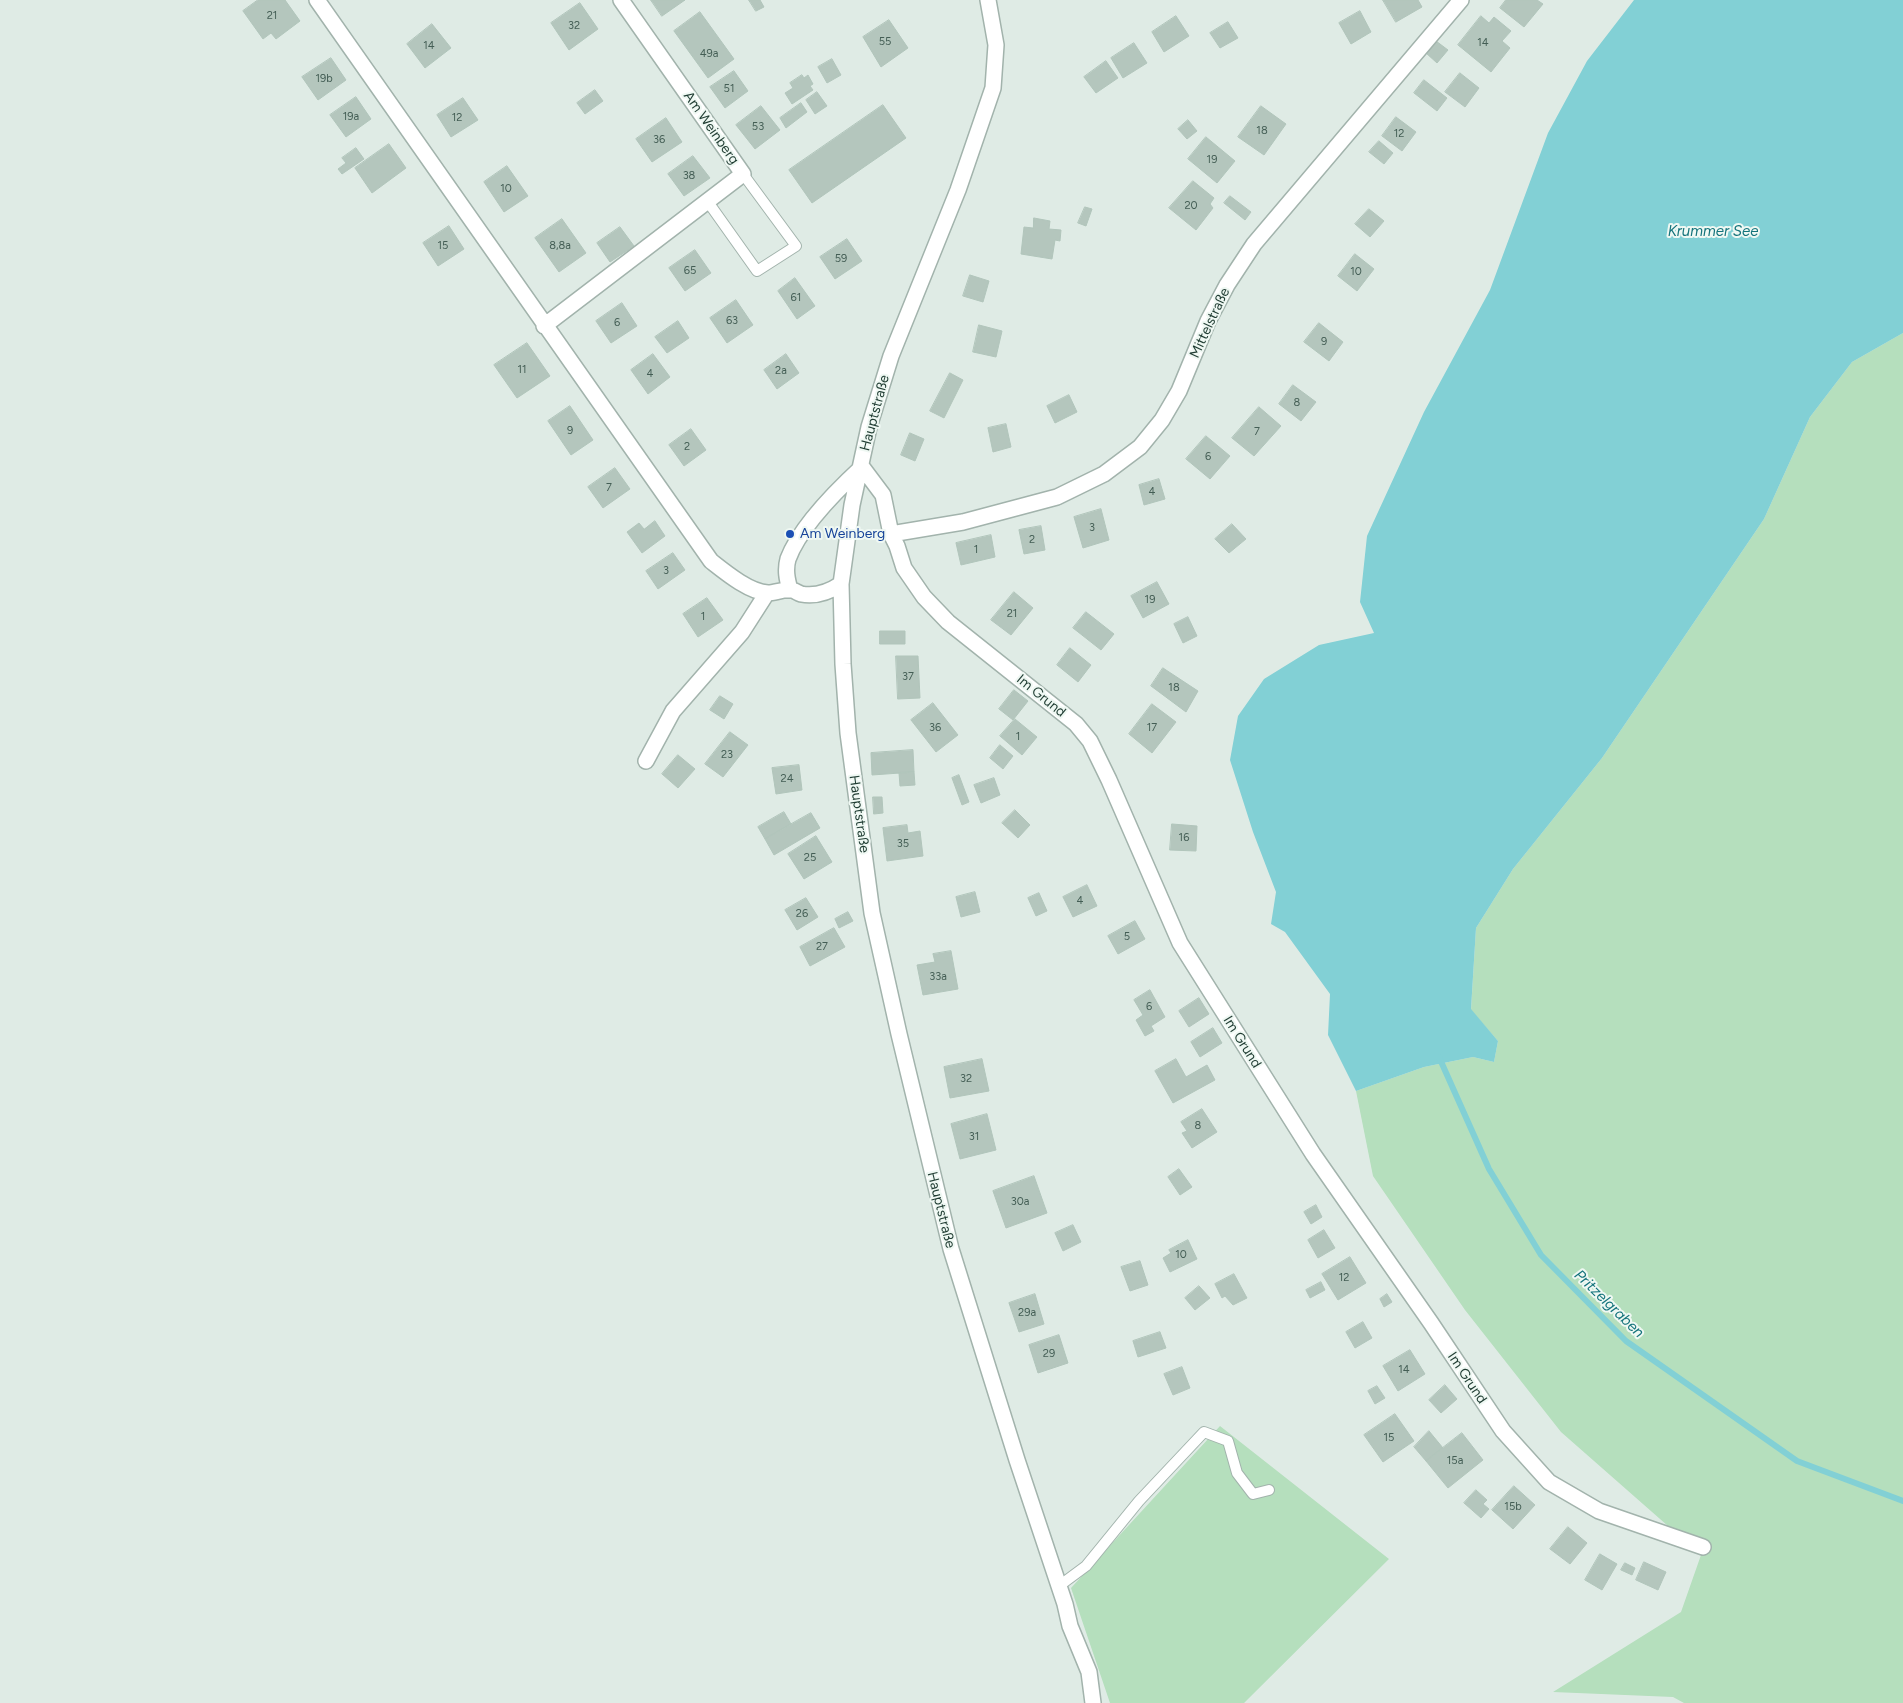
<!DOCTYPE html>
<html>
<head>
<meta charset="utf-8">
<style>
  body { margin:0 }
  canvas { display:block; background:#dfebe5 }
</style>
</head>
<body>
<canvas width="1903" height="1703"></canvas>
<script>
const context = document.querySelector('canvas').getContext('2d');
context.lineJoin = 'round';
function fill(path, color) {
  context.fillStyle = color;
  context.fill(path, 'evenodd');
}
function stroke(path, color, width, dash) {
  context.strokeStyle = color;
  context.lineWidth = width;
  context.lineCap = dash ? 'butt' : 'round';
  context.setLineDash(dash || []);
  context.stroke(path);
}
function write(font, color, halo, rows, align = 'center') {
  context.font = font + ' Figtree,sans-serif';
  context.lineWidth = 4;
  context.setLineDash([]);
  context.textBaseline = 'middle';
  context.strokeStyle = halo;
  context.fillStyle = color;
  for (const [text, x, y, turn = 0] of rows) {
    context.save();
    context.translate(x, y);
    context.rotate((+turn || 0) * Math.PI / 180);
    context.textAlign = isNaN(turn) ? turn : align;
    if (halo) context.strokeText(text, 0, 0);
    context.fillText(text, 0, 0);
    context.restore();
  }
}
fill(new Path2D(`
  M 1903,333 L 1903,1703 L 1684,1703 L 1673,1697 L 1553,1692 L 1681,1612 L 1701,1555 L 1561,1432 L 1465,1310 L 1373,1176 L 1356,1091 L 1424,1067 L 1473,1057 L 1494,1062 L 1498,1041 L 1471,1010 L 1476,928 L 1513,869 L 1602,758 L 1764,519 L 1810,417 L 1852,362 Z
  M 1220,1426 L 1389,1559 L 1244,1703 L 1110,1703 L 1071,1588 Z`), '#b5dfbd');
fill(new Path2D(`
  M 1634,0 L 1903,0 L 1903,333 L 1852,362 L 1810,417 L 1764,519 L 1602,758 L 1513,869 L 1476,928 L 1471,1009 L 1498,1041 L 1494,1062 L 1473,1057 L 1424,1067 L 1356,1091 L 1328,1035 L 1330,994 L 1285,932 L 1271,924 L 1276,892 L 1253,832 L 1230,760 L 1238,716 L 1264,679 L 1319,645 L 1374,633 L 1360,602 L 1367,536 L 1424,412 L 1490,290 L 1548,133 L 1587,61 Z`), '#82d0d5');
stroke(new Path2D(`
  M 1439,1057 L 1489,1169 L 1541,1255 L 1626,1341 L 1797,1461 L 1903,1501`), '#82d0d5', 6);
const building = new Path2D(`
  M 258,0 L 285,0 L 300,21 L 276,39 L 271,33 L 263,39 L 243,11 Z
  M 651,0 L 685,0 L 662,16 Z
  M 749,0 L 760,0 L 764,7 L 756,11 Z
  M 1383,0 L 1418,0 L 1422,7 L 1396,22 Z
  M 1506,0 L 1537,0 L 1543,4 L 1524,27 L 1500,8 Z
  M 580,3 L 598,29 L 569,50 L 551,23 Z
  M 1360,11 L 1371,32 L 1351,44 L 1339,23 Z
  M 700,12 L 734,59 L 708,78 L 674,31 Z
  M 1176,16 L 1189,36 L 1164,52 L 1152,32 Z
  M 1481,16 L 1489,23 L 1494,17 L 1511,31 L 1502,41 L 1510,48 L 1491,72 L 1458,45 Z
  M 889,20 L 908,48 L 881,67 L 863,37 Z
  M 1228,22 L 1238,38 L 1220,48 L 1210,33 Z
  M 432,24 L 451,48 L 425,68 L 407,44 Z
  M 1436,41 L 1448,50 L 1437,63 L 1426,53 Z
  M 1134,43 L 1147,63 L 1123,78 L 1111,58 Z
  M 331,58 L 346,80 L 318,100 L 302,77 Z
  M 832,59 L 841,75 L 827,83 L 818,67 Z
  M 1106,61 L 1118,78 L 1096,93 L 1084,77 Z
  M 734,71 L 748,91 L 725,108 L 710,87 Z
  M 1460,73 L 1479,88 L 1465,107 L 1445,92 Z
  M 802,75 L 804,78 L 808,75 L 813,84 L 810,86 L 813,90 L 792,104 L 785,93 L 793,88 L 790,83 Z
  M 1424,80 L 1447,98 L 1437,111 L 1414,93 Z
  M 595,90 L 603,101 L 585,114 L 577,103 Z
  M 817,92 L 827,106 L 815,114 L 806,100 Z
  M 356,97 L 371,119 L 346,137 L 330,115 Z
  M 463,98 L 478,120 L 451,137 L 437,115 Z
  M 801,103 L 807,112 L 786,128 L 780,118 Z
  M 883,105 L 906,138 L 812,203 L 789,170 Z
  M 761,106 L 780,130 L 755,149 L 736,125 Z
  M 1261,106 L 1286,124 L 1264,155 L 1238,137 Z
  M 1396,117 L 1416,132 L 1402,151 L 1382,136 Z
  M 666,118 L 682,142 L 652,162 L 636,139 Z
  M 1188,120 L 1197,131 L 1187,139 L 1178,129 Z
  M 1206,137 L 1235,161 L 1217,183 L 1188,159 Z
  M 1379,141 L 1393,153 L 1384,164 L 1369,152 Z
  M 389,144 L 406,168 L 372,193 L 355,168 Z
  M 356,148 L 364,159 L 342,174 L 338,169 L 346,163 L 342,158 Z
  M 693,156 L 710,178 L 684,196 L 668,174 Z
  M 507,166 L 528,196 L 504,212 L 484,182 Z
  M 1193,181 L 1214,198 L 1210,204 L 1213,208 L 1196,230 L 1169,208 Z
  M 1230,196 L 1251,212 L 1245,220 L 1224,203 Z
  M 1085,207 L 1092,209 L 1086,226 L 1078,223 Z
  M 1369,209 L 1384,221 L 1370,237 L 1355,224 Z
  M 1034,218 L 1050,221 L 1049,229 L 1061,230 L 1060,241 L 1055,240 L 1052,259 L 1021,254 L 1024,227 L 1033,228 Z
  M 562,219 L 586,253 L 559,272 L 535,238 Z
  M 449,226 L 464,249 L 438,266 L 423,243 Z
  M 620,227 L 634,246 L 610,262 L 597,243 Z
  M 847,239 L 862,261 L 835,279 L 820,257 Z
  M 695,250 L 711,273 L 685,291 L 669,268 Z
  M 1355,254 L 1374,269 L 1357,291 L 1338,276 Z
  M 970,275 L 989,281 L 983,302 L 963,296 Z
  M 795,278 L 815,306 L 797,319 L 778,291 Z
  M 736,300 L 753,325 L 727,343 L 710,318 Z
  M 622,303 L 637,326 L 611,343 L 596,321 Z
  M 678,321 L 689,338 L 667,353 L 655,337 Z
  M 1319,323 L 1343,342 L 1329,361 L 1304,342 Z
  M 979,325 L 1002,331 L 996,357 L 973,352 Z
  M 527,343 L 550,376 L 517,398 L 494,365 Z
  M 653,354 L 670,377 L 648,394 L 631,370 Z
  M 786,354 L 799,373 L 777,389 L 764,370 Z
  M 950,373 L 963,380 L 944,418 L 930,411 Z
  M 1293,385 L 1316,402 L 1301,421 L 1279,404 Z
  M 1069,395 L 1077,412 L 1055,423 L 1047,406 Z
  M 570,406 L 593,440 L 571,455 L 548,421 Z
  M 1259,407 L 1281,426 L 1254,456 L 1232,438 Z
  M 1006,424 L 1011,447 L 993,452 L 988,428 Z
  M 691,429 L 706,450 L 684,466 L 669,445 Z
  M 910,433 L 924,439 L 915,461 L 901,455 Z
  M 1206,436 L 1230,456 L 1210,479 L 1186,459 Z
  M 615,468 L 630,489 L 603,508 L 588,487 Z
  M 1159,479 L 1165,499 L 1144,505 L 1139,485 Z
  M 1101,509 L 1109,540 L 1083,548 L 1074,517 Z
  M 655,521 L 665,536 L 642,553 L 627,532 L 639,523 L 644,529 Z
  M 1232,524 L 1246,539 L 1229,553 L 1215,539 Z
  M 1041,526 L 1045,550 L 1024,554 L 1019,530 Z
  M 991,535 L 995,557 L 961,565 L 956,543 Z
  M 673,553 L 685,570 L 658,589 L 646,571 Z
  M 1157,582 L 1169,604 L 1143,618 L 1131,596 Z
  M 1014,592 L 1033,608 L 1011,635 L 991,620 Z
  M 707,598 L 723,620 L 698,637 L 683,614 Z
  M 1086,612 L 1114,634 L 1101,650 L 1073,628 Z
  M 1188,617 L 1197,636 L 1183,643 L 1174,624 Z
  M 880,631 L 905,631 L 905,644 L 880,644 Z
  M 1070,648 L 1091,665 L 1078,682 L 1057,665 Z
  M 896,656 L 918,656 L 920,698 L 898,699 Z
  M 1163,668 L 1198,691 L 1186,712 L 1151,686 Z
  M 1014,690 L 1028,701 L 1013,720 L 999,709 Z
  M 720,696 L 733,704 L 724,719 L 710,710 Z
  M 933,703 L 958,735 L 936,752 L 911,720 Z
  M 1152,704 L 1176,722 L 1152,753 L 1129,734 Z
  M 1015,719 L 1037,737 L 1022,755 L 1000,736 Z
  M 730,732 L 748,745 L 723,777 L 705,764 Z
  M 1000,745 L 1013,756 L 1003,769 L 990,758 Z
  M 913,750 L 914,772 L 872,775 L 871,753 Z
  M 678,755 L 695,769 L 678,788 L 662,774 Z
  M 799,765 L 802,790 L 776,794 L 772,768 Z
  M 914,772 L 915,785 L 900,786 L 899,773 Z
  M 959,775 L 969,802 L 962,805 L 952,778 Z
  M 994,778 L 1000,795 L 981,803 L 974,785 Z
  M 873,797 L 882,797 L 883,813 L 874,814 Z
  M 1015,810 L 1030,825 L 1018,838 L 1002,823 Z
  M 784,812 L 791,824 L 765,839 L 758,827 Z
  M 811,813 L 820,828 L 774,855 L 765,839 Z
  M 1172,824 L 1197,826 L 1196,851 L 1170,850 Z
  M 907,825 L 908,833 L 920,831 L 923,856 L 887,861 L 883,828 Z
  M 816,836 L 832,862 L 804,879 L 788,854 Z
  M 1087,885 L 1097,906 L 1073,917 L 1063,897 Z
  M 975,892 L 980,912 L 961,917 L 956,897 Z
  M 1039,893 L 1047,911 L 1036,916 L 1028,898 Z
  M 806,898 L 818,917 L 797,930 L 785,910 Z
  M 848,912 L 853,921 L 839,928 L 835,919 Z
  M 1135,921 L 1145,939 L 1118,954 L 1108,936 Z
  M 834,928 L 845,947 L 810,966 L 800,947 Z
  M 951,951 L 958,989 L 923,995 L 917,965 L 935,962 L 933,954 Z
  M 1150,990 L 1165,1017 L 1151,1026 L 1154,1031 L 1145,1036 L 1136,1020 L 1143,1015 L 1134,1000 Z
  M 1199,998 L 1209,1014 L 1189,1027 L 1179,1011 Z
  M 1213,1028 L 1222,1043 L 1200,1057 L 1191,1042 Z
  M 982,1059 L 989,1091 L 950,1098 L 944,1067 Z
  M 1176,1059 L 1186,1077 L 1207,1065 L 1215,1080 L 1173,1103 L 1155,1071 Z
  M 1202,1109 L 1217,1132 L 1192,1148 L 1182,1133 L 1187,1131 L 1181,1122 Z
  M 987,1114 L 996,1150 L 960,1159 L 951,1124 Z
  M 1179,1169 L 1192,1187 L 1180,1195 L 1168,1177 Z
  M 1034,1176 L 1047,1213 L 1006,1228 L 993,1191 Z
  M 1316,1205 L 1322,1217 L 1311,1224 L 1304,1212 Z
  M 1073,1225 L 1081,1242 L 1063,1251 L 1055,1233 Z
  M 1324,1230 L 1335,1248 L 1318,1258 L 1308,1240 Z
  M 1188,1240 L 1197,1259 L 1170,1272 L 1163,1258 L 1171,1253 L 1169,1250 Z
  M 1350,1257 L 1366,1283 L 1338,1300 L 1322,1274 Z
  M 1140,1261 L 1148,1285 L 1130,1291 L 1121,1267 Z
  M 1234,1274 L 1247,1298 L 1233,1305 L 1225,1296 L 1222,1298 L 1215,1284 Z
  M 1321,1282 L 1325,1290 L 1310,1298 L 1306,1290 Z
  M 1199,1286 L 1210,1298 L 1195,1310 L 1185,1298 Z
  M 1035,1294 L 1044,1324 L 1019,1332 L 1009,1303 Z
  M 1387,1294 L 1392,1302 L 1384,1307 L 1380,1299 Z
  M 1363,1322 L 1372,1338 L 1355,1348 L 1346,1332 Z
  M 1160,1332 L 1166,1348 L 1138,1357 L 1133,1341 Z
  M 1059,1335 L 1068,1363 L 1038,1373 L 1029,1345 Z
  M 1410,1350 L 1425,1374 L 1398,1391 L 1383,1366 Z
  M 1182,1367 L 1190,1388 L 1173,1395 L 1164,1374 Z
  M 1445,1385 L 1457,1399 L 1441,1413 L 1429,1400 Z
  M 1377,1386 L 1385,1398 L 1375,1404 L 1368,1391 Z
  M 1395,1414 L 1414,1441 L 1383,1462 L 1364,1435 Z
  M 1429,1431 L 1443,1448 L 1426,1461 L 1414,1447 Z
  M 1462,1433 L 1483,1460 L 1448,1488 L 1426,1461 Z
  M 1514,1486 L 1535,1505 L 1513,1529 L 1492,1510 Z
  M 1476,1490 L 1487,1500 L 1483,1504 L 1489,1509 L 1481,1518 L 1464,1503 Z
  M 1568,1527 L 1587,1543 L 1570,1564 L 1550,1549 Z
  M 1600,1554 L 1617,1564 L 1602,1590 L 1585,1580 Z
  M 1644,1562 L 1666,1572 L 1658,1590 L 1636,1580 Z
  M 1625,1563 L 1635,1568 L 1632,1575 L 1621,1570 Z`);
fill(building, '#b4c6bd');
stroke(building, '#b1c5bb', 1);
const lane = new Path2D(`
  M 708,202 L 757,271 L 796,246 L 743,174
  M 1059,1586 L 1086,1566 L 1139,1501 L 1204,1432 L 1228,1441 L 1237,1473 L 1253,1494 L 1269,1490`);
const street = new Path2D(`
  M 317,0 L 711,561 C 725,572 749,592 768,593 C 775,593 783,589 791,590 C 794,590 798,593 801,594 C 816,597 829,592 841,584
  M 988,0 L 996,45 L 993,88 L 958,190 L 891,356 L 869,427 L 852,505 L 841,584 L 843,664 L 848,733 L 872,913 L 899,1034 L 951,1249 L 1017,1460 L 1065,1604 L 1070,1626 L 1089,1672 L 1093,1703
  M 544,326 L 743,174 L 621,0
  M 862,467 L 883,495 L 891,534 L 897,546 L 904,568 L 924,597 L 948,622 L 1076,724 L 1090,741 L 1109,780 L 1180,943 L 1313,1154 L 1431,1323 L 1503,1431 L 1549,1482 L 1599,1511 L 1703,1547
  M 891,534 L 963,522 L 1057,497 L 1104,474 L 1140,447 L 1162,420 L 1179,391 L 1208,321 L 1227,285 L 1254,244 L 1461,0
  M 790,590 C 787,579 785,570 788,559 C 800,527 837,490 862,467
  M 646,761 L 673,711 L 742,632 L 767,593`);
stroke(lane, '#a2b3ac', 12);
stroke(street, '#a2b3ac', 18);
stroke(lane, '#fff', 10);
stroke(street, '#fff', 15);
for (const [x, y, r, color] of [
  [790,534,5,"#1a4fb4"]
]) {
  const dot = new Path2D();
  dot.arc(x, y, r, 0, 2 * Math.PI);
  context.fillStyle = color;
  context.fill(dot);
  stroke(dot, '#eff8f3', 2);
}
write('11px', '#445e55', null, [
  ["21",272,16],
  ["32",574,26],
  ["55",885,42],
  ["14",1483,43],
  ["14",429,46],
  ["49a",709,54],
  ["19b",324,79],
  ["51",729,89],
  ["19a",351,117],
  ["12",457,118],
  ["53",758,127],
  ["18",1262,131],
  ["12",1399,134],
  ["36",659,140],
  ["19",1212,160],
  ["38",689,176],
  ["10",506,189],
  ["20",1191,206],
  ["15",443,246],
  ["8,8a",560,246],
  ["59",841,259],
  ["65",690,271],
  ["10",1356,272],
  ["61",796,298],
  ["63",732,321],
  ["6",617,323],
  ["9",1324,342],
  ["11",522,370],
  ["2a",781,371],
  ["4",650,374],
  ["8",1297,403],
  ["9",570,431],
  ["7",1257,432],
  ["2",687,447],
  ["6",1208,457],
  ["7",609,488],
  ["4",1152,492],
  ["3",1092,528],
  ["2",1032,540],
  ["1",976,550],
  ["3",666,571],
  ["19",1150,600],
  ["21",1012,614],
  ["1",703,617],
  ["37",908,677],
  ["18",1174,688],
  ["36",935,728],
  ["17",1152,728],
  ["1",1018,737],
  ["23",727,755],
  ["24",787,779],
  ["16",1184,838],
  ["35",903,844],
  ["25",810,858],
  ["4",1080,901],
  ["26",802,914],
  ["5",1127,937],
  ["27",822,947],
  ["33a",938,977],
  ["6",1149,1007],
  ["32",966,1079],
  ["8",1198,1126],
  ["31",974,1137],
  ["30a",1020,1202],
  ["10",1181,1255],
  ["12",1344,1278],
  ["29a",1027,1313],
  ["29",1049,1354],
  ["14",1404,1370],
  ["15",1389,1438],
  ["15a",1455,1461],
  ["15b",1513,1507]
]);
write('14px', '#1f3c32', '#eff8f3', [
  ["Am Weinberg",711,128,55],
  ["Mittelstraße",1210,323,-65],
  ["Hauptstraße",875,413,-75],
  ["Im Grund",1041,696,39],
  ["Hauptstraße",859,814,82],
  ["Im Grund",1242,1042,58],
  ["Hauptstraße",941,1210,76],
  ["Im Grund",1467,1378,56]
]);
write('14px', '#164399', '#eff8f3', [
  ["Am Weinberg",800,534]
], 'left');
write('italic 15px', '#15747c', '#eff8f3', [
  ["Krummer See",1713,232],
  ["Pritzelgraben",1609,1304,44]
]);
</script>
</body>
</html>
